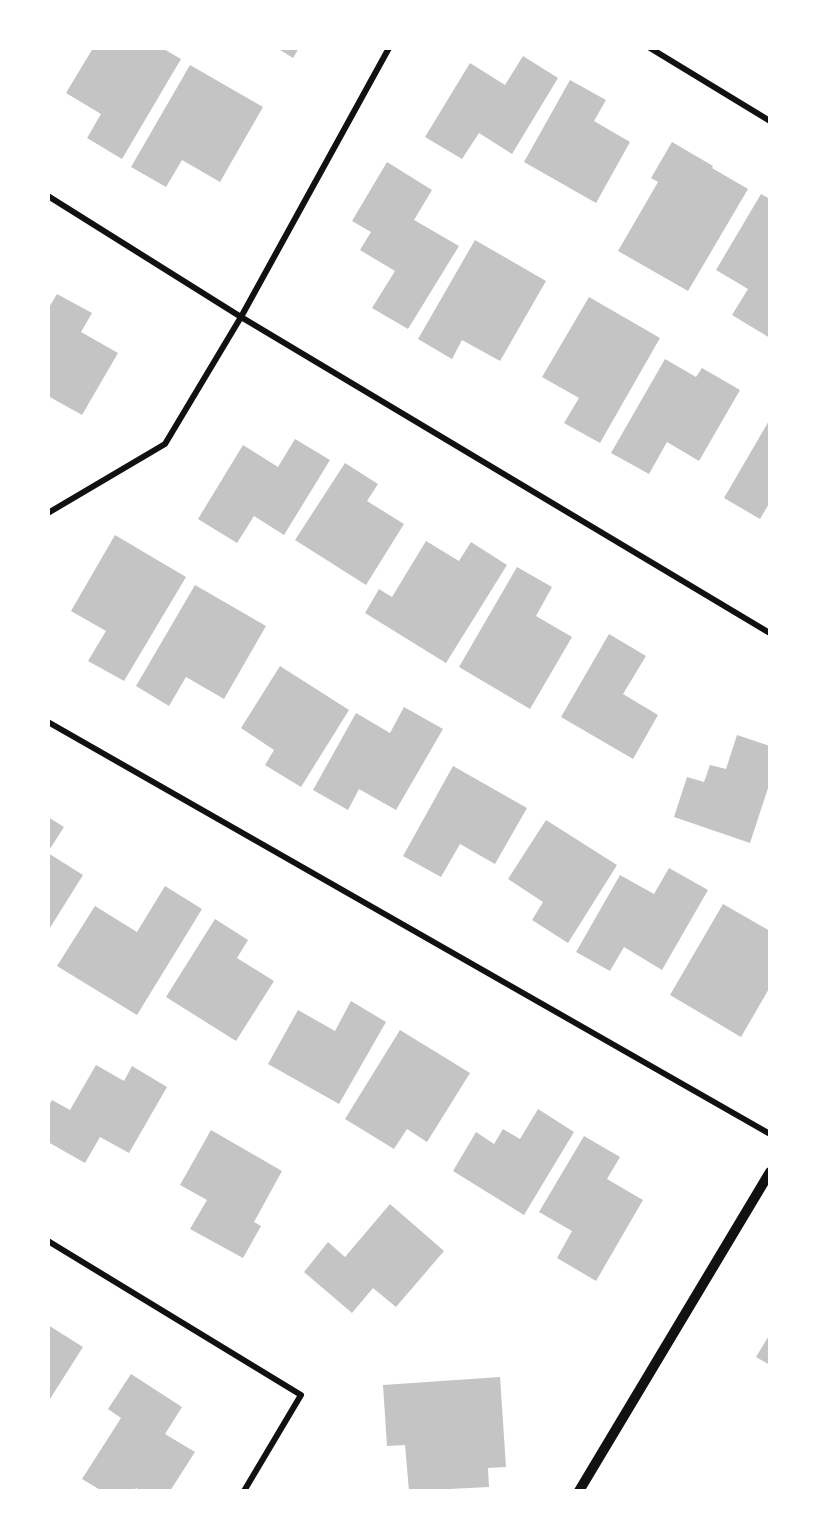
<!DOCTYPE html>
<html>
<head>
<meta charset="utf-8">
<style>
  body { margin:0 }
  #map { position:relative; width:818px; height:1539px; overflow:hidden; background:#fff; font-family:Arial,sans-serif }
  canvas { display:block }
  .frame { position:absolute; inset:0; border:50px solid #fff; pointer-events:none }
</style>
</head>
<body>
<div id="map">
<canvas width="818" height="1539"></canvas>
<div class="frame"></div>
</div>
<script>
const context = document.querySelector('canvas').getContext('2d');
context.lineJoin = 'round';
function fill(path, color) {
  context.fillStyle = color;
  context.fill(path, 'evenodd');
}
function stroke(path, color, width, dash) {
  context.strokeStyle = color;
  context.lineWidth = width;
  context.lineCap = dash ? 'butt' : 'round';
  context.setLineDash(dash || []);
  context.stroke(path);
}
fill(new Path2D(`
  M 93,48 L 162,48 L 181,59 L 122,159 L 87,138 L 101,114 L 66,93 Z
  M 277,48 L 299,48 L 293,58 Z
  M 523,56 L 558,78 L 512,154 L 479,133 L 462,159 L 425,137 L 470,63 L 505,85 Z
  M 190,65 L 263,107 L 220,182 L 182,160 L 166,187 L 131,167 Z
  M 570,80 L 606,100 L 594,121 L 630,142 L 596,203 L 524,162 Z
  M 672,142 L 713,166 L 712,168 L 748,189 L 688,291 L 618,251 L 658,182 L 651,178 Z
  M 387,162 L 432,190 L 414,220 L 459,246 L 408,329 L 372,308 L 395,271 L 360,250 L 371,232 L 352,221 Z
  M 761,194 L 770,199 L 770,338 L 732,315 L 748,289 L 716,270 Z
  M 475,240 L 546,281 L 500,361 L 462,340 L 452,359 L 418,339 Z
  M 57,294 L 92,313 L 81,332 L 118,353 L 82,415 L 48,396 L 48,309 Z
  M 589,297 L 660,338 L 600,443 L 564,423 L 579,398 L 542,377 Z
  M 665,359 L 696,377 L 702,368 L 740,390 L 699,461 L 667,442 L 649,474 L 611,453 Z
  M 770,419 L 770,502 L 760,519 L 724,498 Z
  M 295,439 L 330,460 L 284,535 L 254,516 L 237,543 L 198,519 L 243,445 L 278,467 Z
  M 345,463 L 378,484 L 367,501 L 404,524 L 366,585 L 295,540 Z
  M 115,535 L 186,577 L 124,681 L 88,661 L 106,631 L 71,611 Z
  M 426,541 L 459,561 L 471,542 L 507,565 L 446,663 L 365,613 L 379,589 L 392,597 Z
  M 517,567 L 552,587 L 536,616 L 572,637 L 530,709 L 459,667 Z
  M 195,585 L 266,626 L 224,699 L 186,677 L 169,706 L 136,686 Z
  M 609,634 L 646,656 L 623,694 L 658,715 L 633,759 L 561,717 Z
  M 280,666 L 349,710 L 301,787 L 265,765 L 274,750 L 241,728 Z
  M 404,707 L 443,729 L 396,810 L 359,789 L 348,810 L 313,790 L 356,713 L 390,733 Z
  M 737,735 L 770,746 L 770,782 L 750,843 L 674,817 L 687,777 L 704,782 L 710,765 L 726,769 Z
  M 453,766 L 527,808 L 495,864 L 460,844 L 441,877 L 403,856 Z
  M 48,817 L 64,827 L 48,852 Z
  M 546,820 L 617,865 L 568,943 L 532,920 L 543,902 L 508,879 Z
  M 48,853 L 83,875 L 48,931 Z
  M 669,868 L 708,890 L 662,970 L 624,947 L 610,971 L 576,952 L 620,875 L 654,894 Z
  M 165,886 L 202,909 L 137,1015 L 57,966 L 95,906 L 137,932 Z
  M 723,904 L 770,931 L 770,987 L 741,1037 L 670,995 Z
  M 215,919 L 248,940 L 237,958 L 274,981 L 236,1041 L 166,997 Z
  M 351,1001 L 386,1022 L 339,1104 L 268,1064 L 298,1010 L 335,1031 Z
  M 400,1030 L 470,1073 L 427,1142 L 407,1129 L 394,1149 L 345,1119 Z
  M 96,1065 L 124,1081 L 132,1066 L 167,1087 L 129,1153 L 100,1137 L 85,1163 L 48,1142 L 48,1107 L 52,1100 L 70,1110 Z
  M 538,1109 L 574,1132 L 524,1215 L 453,1171 L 476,1132 L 494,1144 L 503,1129 L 520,1139 Z
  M 211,1130 L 282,1171 L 254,1222 L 261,1226 L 243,1258 L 190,1229 L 207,1200 L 180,1185 Z
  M 584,1136 L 620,1157 L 607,1179 L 643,1200 L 596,1281 L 557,1258 L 572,1231 L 539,1212 Z
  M 390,1204 L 444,1251 L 396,1307 L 373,1288 L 352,1313 L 304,1272 L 328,1242 L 345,1257 Z
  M 48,1325 L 83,1347 L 48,1402 Z
  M 770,1334 L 770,1365 L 756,1357 Z
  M 131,1374 L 182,1407 L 165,1434 L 195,1452 L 170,1491 L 141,1491 L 136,1488 L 134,1491 L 102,1491 L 82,1479 L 121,1418 L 108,1409 Z
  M 500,1377 L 506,1467 L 488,1468 L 489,1487 L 409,1491 L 405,1445 L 387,1446 L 383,1385 Z`), '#c4c4c4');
stroke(new Path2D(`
  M 650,48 L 770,121
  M 48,196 L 241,317 L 768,632
  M 48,513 L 165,444 L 241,317 L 389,48
  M 48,722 L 770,1134
  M 48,1241 L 301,1395 L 244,1491`), '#111', 6);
stroke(new Path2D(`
  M 579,1491 L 770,1172`), '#111', 10);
</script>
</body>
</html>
